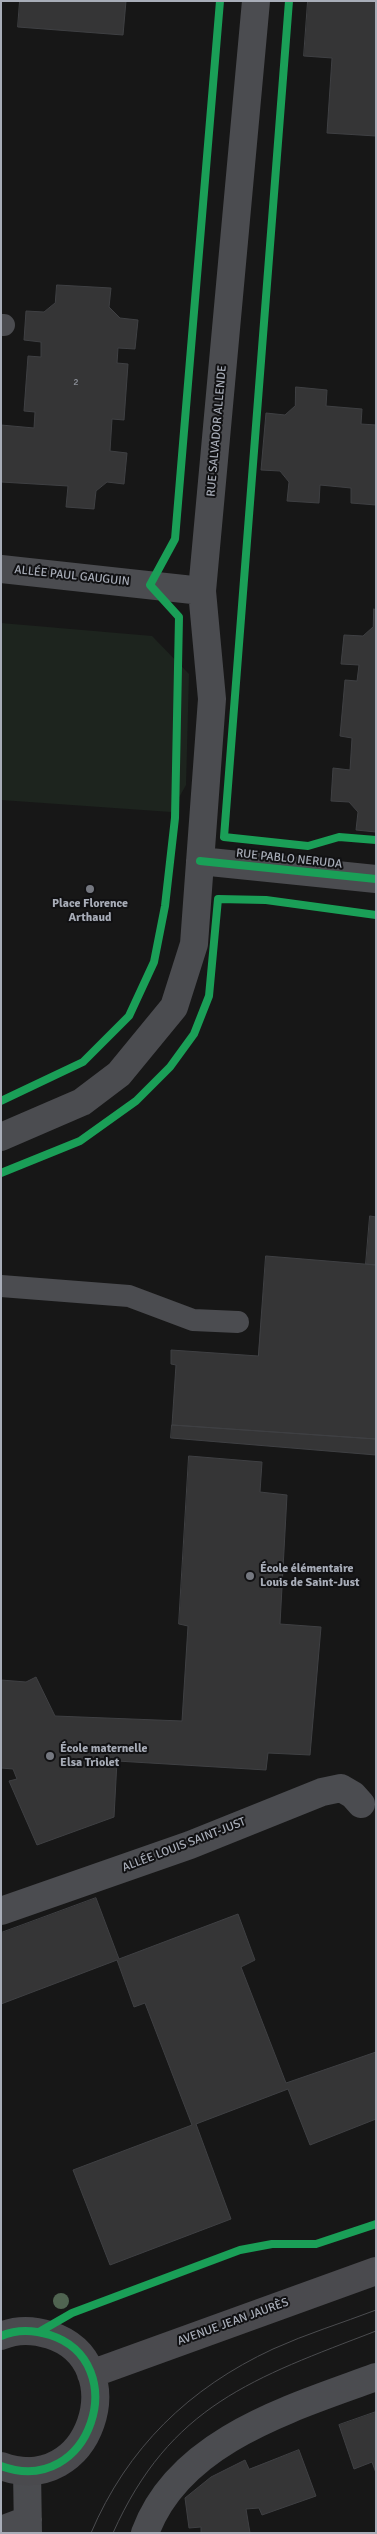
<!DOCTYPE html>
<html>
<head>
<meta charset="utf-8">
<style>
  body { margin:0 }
  #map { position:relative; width:377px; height:2534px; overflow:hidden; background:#171717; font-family:Signika,sans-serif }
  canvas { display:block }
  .frame { position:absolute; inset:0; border:2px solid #a8adb8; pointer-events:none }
</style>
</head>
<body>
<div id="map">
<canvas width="377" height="2534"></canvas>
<div class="frame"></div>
</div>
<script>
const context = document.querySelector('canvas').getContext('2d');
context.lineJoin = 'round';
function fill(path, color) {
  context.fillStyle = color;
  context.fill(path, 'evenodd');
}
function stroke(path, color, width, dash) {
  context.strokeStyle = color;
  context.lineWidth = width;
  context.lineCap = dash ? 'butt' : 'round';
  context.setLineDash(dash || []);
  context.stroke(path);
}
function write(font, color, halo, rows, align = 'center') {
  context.font = font + ' Signika,sans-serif';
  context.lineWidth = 4;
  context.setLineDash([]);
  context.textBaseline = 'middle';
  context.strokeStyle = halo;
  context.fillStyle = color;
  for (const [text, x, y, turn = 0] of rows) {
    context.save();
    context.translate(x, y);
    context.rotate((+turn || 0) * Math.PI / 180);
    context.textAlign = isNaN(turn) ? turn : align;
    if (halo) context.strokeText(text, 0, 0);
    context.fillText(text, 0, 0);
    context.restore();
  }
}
fill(new Path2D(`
  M 1,623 L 152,636 L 189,674 L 186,785 L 171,812 L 1,800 Z`), '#1d241e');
const building = new Path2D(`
  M 20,1 L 126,1 L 123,35 L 18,27 Z
  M 308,1 L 376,1 L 376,136 L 327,133 L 332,58 L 304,56 Z
  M 57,285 L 111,288 L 109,307 L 120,318 L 138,320 L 135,349 L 118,348 L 117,363 L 128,364 L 124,420 L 112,419 L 110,451 L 127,453 L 124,484 L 107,482 L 96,491 L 94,509 L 66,507 L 68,486 L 1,482 L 1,425 L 34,428 L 35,412 L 24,411 L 28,356 L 41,357 L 41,342 L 24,340 L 26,311 L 44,312 L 55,303 Z
  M 296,387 L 327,390 L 326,406 L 362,409 L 361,424 L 376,425 L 376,505 L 351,503 L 351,488 L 320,485 L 319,503 L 287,501 L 289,482 L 280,471 L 261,470 L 266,413 L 285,415 L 295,406 Z
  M 374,609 L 376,610 L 376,832 L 356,830 L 358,812 L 349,802 L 331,801 L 333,768 L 350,770 L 352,738 L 340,736 L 345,680 L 357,681 L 359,665 L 341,664 L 344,635 L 363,636 L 373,627 Z
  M 370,1216 L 376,1217 L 376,1265 L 366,1264 Z
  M 266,1256 L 376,1265 L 376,1439 L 172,1425 L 176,1365 L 171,1364 L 171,1350 L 258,1356 Z
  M 172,1425 L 376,1439 L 376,1455 L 171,1438 Z
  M 189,1456 L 262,1462 L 260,1492 L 287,1495 L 280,1624 L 321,1627 L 310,1755 L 268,1753 L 266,1770 L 117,1761 L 114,1817 L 37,1845 L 9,1781 L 17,1779 L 13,1769 L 1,1768 L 1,1680 L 26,1682 L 36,1677 L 55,1716 L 182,1721 L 188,1626 L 179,1624 Z
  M 96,1898 L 119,1959 L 238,1914 L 255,1960 L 241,1967 L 286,2083 L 376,2052 L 376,2119 L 310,2145 L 288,2089 L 196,2124 L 231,2219 L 110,2265 L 73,2170 L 192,2125 L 145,2003 L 134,2007 L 117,1960 L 1,2004 L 1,1933 Z
  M 376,2412 L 376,2473 L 372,2462 L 354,2469 L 339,2425 Z
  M 299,2450 L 316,2496 L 262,2515 L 259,2508 L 246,2509 L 250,2533 L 201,2533 L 201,2527 L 189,2528 L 185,2498 L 211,2477 L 245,2460 L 249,2469 Z`);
fill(building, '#353536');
stroke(building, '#3f4043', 1);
stroke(new Path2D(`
  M 1,325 L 4,325
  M 1,1286 L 129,1296 L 193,1320 L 238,1322`), '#4b4c50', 22);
stroke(new Path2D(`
  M 1,569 L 202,591
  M 200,861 L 376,879
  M 1,1137 L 82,1102 L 119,1074 L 174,1007 L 194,944 L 212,699 L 202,591 L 256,1
  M 1,1911 L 190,1845 L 322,1792 L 341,1788 L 353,1795 L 361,1804
  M 27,2471 L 28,2533
  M 1,2530 L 28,2520
  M 145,2533 C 179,2440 292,2408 376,2377`), '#4b4c50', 28);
stroke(new Path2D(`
  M 1,2336 C 17,2329 34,2330 50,2335 C 134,2362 91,2499 1,2466
  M 91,2374 L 376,2271`), '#4a4a4e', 28);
stroke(new Path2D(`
  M 91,2533 C 127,2448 189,2388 273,2349 C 306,2334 342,2323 376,2310
  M 113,2533 C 170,2405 254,2378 376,2331`), '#4b4c4f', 1);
stroke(new Path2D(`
  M 289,1 L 224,837 L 308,846 L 339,837 L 376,840
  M 200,861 L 376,879
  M 1,1101 L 83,1062 L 129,1016 L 154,962 L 165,906 L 175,818 L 179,617 L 150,585 L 175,539 L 220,1
  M 1,1173 L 80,1141 L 136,1101 L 170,1067 L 194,1034 L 209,996 L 218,899 L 266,900 L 376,915
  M 39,2332 L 72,2313 L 240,2250 L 272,2244 L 316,2244 L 376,2224
  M 1,2336 C 17,2329 34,2330 50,2335 C 134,2362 91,2499 1,2466`), '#1a9f57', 8);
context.fillStyle = '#506451';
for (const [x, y] of [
  [61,2301]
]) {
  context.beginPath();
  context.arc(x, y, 8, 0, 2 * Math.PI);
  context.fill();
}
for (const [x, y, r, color] of [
  [90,889,5,"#757880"],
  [250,1576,5,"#757880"],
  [50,1756,5,"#757880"]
]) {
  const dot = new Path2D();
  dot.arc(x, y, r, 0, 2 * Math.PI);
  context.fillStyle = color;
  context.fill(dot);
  stroke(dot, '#111113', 2);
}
write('10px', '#8b8f98', null, [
  ["2",76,382]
]);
write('12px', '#a8adb8', '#111113', [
  ["RUE SALVADOR ALLENDE",217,431,-85],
  ["ALLÉE PAUL GAUGUIN",72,576,6],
  ["RUE PABLO NERUDA",289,859,6],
  ["ALLÉE LOUIS SAINT-JUST",184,1845,-21],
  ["AVENUE JEAN JAURÈS",233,2322,-20]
]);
write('bold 12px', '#a8adb8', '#111113', [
  ["Place Florence",90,904,"center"],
  ["Arthaud",90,918,"center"],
  ["École élémentaire",260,1569],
  ["Louis de Saint-Just",260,1583],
  ["École maternelle",60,1749],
  ["Elsa Triolet",60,1763]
], 'left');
</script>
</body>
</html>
